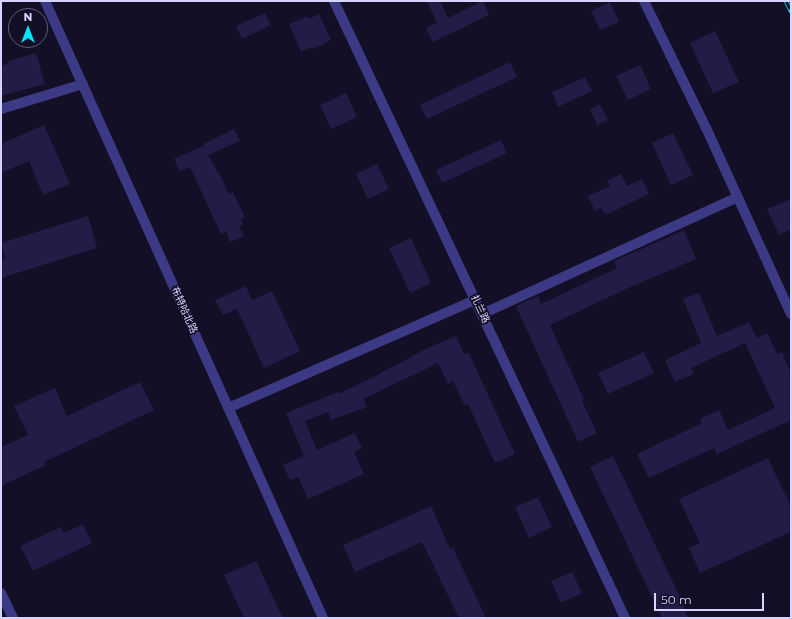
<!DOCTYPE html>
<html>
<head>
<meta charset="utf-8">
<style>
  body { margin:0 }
  #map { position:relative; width:792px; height:619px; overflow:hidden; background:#130f26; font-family:Montserrat,sans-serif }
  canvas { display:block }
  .frame { position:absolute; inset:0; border:2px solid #d9d4ff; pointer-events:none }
  .north { position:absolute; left:8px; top:8px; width:40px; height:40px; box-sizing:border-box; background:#130f26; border:1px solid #625e7d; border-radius:50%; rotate:0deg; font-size:11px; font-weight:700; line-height:16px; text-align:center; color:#d9d4ff }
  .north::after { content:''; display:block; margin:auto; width:14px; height:18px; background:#00e5ff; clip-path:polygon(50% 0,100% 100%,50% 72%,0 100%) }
  .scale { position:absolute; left:654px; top:593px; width:110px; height:18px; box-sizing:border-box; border:2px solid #d9d4ff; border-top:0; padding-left:5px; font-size:12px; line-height:14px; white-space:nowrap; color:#d9d4ff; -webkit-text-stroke:3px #130f26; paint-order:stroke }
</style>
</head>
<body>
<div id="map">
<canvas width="792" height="619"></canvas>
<div class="frame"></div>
<div class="north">N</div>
<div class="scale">50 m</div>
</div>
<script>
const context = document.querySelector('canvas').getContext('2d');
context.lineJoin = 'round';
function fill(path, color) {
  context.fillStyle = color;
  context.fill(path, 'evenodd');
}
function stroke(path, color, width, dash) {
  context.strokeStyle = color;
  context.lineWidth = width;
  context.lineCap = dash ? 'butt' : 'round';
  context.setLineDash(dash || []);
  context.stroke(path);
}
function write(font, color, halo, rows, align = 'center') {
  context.font = font + ' Montserrat,"Noto Sans SC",sans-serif';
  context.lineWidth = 3.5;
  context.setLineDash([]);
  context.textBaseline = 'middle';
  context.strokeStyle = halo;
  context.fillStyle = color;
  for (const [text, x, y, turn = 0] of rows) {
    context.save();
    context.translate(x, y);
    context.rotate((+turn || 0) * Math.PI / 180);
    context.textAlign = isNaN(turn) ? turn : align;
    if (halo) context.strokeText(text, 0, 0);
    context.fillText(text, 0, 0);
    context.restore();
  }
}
fill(new Path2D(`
  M 427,1 L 440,1 L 448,18 L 483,1 L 489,15 L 433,42 L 426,28 L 437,23 Z
  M 610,2 L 619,22 L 600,30 L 591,11 Z
  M 265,13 L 271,25 L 242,39 L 236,26 Z
  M 319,14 L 331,40 L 313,49 L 312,47 L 301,52 L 289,24 L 308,16 L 309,19 Z
  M 715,31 L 739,82 L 713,93 L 690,43 Z
  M 36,53 L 45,84 L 1,96 L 1,66 L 9,63 L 9,61 Z
  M 510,62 L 517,77 L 427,119 L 420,105 Z
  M 640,65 L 651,89 L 628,100 L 616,76 Z
  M 585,77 L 592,91 L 558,107 L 552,92 Z
  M 346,93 L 357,117 L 331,129 L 320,105 Z
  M 600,104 L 608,120 L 597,125 L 590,109 Z
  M 44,125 L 70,184 L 43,195 L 29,161 L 1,173 L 1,144 Z
  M 234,129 L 240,141 L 208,155 L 219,175 L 220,175 L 229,194 L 233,192 L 245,217 L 241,219 L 243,224 L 239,226 L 244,236 L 230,242 L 226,232 L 221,234 L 190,167 L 180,171 L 174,159 L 203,146 L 206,152 L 203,144 Z
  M 673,133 L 693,175 L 671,185 L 652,143 Z
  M 501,140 L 507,153 L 442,183 L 436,170 Z
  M 377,164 L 389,189 L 368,199 L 356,174 Z
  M 621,174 L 627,186 L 642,179 L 649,194 L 605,215 L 601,208 L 595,211 L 588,196 L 610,186 L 607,181 Z
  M 791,199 L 791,229 L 779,235 L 767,209 Z
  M 88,216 L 97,248 L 1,278 L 1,261 L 5,259 L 1,243 Z
  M 684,230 L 696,259 L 626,289 L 550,325 L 584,400 L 582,401 L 597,433 L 578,442 L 516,306 L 538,296 L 541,304 L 617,268 L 614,261 Z
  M 411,238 L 431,283 L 410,293 L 389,248 Z
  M 246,286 L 252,300 L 272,291 L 300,351 L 264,368 L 237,309 L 223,315 L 215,300 Z
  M 699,293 L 717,336 L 749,322 L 757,338 L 767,333 L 777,354 L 782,352 L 791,373 L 791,420 L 717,454 L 714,448 L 649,478 L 637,454 L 702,423 L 700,419 L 719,410 L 728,430 L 775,408 L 745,343 L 691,368 L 694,374 L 675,382 L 665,360 L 701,343 L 683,299 Z
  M 456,336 L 464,354 L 469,353 L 515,454 L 495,463 L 468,404 L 465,406 L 453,381 L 448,384 L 438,363 L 363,399 L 367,407 L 331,420 L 328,412 L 305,421 L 317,450 L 355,433 L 362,448 L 354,452 L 364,474 L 308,499 L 298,477 L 290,480 L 283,465 L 304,456 L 286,413 L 338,392 L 338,394 L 380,374 L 380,373 L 408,359 L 423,350 Z
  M 644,352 L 654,373 L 608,394 L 598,373 Z
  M 140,382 L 154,410 L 44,462 L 46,465 L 1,486 L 1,447 L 28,435 L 14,406 L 55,388 L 67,416 Z
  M 613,456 L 679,595 L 688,618 L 662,618 L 590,467 Z
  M 768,458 L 791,507 L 791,532 L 700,573 L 689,548 L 700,543 L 679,499 Z
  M 538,497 L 552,527 L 529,538 L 515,507 Z
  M 431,506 L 450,549 L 453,548 L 486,618 L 459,618 L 422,542 L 355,572 L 343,545 Z
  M 83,524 L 92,543 L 33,571 L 20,546 L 61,527 L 64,533 Z
  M 256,561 L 283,618 L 244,618 L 224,575 Z
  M 572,572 L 582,593 L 561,603 L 551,581 Z`), '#241b47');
stroke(new Path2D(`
  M 45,1 L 323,618
  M 334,1 L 625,618
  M 644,1 L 708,132 L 791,314
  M 1,109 L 83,84
  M 482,314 L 738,197
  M 228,408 L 475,300
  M 1,593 L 13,618`), '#3d3a85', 10);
const rail = new Path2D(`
  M 786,1 L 791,11`);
stroke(rail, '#00e5ff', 4.5);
stroke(rail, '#130f26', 3, [9]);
write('10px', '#d9d4ff', '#130f26', [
  ["扎兰路",480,309,65],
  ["布特哈北路",184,310,66]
]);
</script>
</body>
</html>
